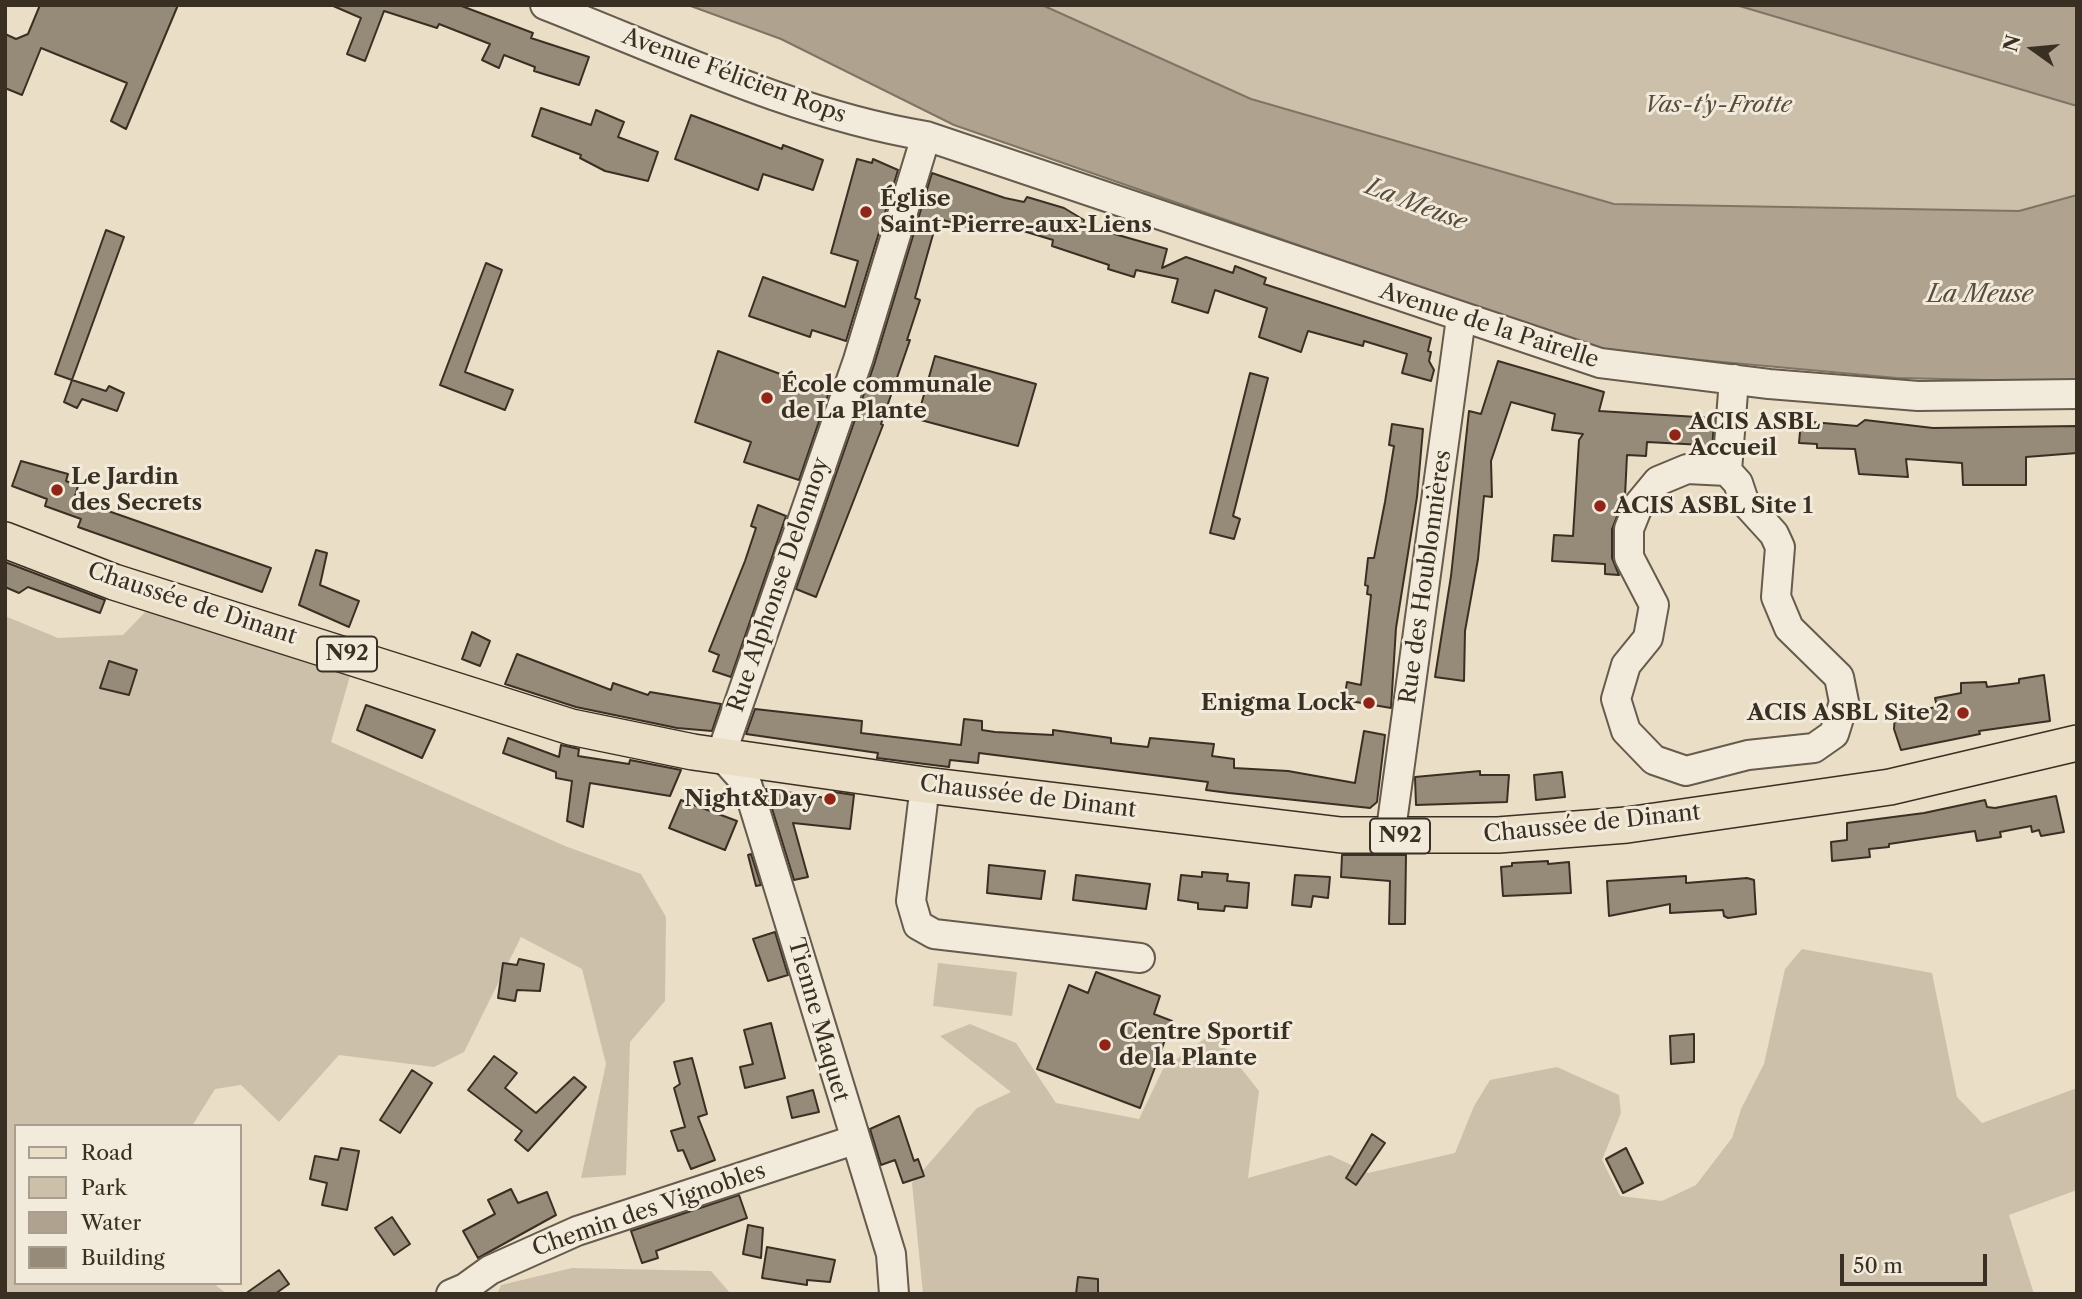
<!DOCTYPE html>
<html>
<head>
<meta charset="utf-8">
<style>
  body { margin:0 }
  #map { position:relative; width:2082px; height:1299px; overflow:hidden; background:#ebdec6; font-family:"Libre Caslon Text",serif }
  canvas { display:block }
  .frame { position:absolute; inset:0; border:7px solid #3a2f23; pointer-events:none }
  .legend { position:absolute; left:14px; top:1124px; width:228px; height:161px; box-sizing:border-box; background:#f2eada; border:2px solid #a89f91; margin:0; padding:9px 12px; list-style:none; font-size:21px; color:#3a2f23 }
  .legend li { display:flex; align-items:center; gap:14px; height:35px }
  .legend b { width:35px; border:2px solid #a89f91 }
  .north { position:absolute; left:1998px; top:14px; width:70px; height:70px; -webkit-text-stroke:5px #f2eada; paint-order:stroke; rotate:285deg; font-size:19px; font-weight:700; line-height:28px; text-align:center; color:#3a2f23 }
  .north::after { content:''; display:block; margin:auto; width:24px; height:32px; background:#3a2f23; clip-path:polygon(50% 0,100% 100%,50% 72%,0 100%) }
  .scale { position:absolute; left:1840px; top:1254px; width:147px; height:32px; box-sizing:border-box; border:4px solid #3a2f23; border-top:0; padding-left:9px; font-size:21px; line-height:24px; white-space:nowrap; color:#3a2f23; -webkit-text-stroke:5px #f2eada; paint-order:stroke }
</style>
</head>
<body>
<div id="map">
<canvas width="2082" height="1299"></canvas>
<div class="frame"></div>
<ul class="legend">
<li><b style="height:9px;background:#ebdec6"></b>Road</li>
<li><b style="height:19px;background:#cdc0aa"></b>Park</li>
<li><b style="height:19px;background:#afa28f"></b>Water</li>
<li><b style="height:19px;background:#968a78"></b>Building</li>
</ul>
<div class="north">N</div>
<div class="scale">50 m</div>
</div>
<script>
const context = document.querySelector('canvas').getContext('2d');
context.lineJoin = 'round';
function fill(path, color) {
  context.fillStyle = color;
  context.fill(path, 'evenodd');
}
function stroke(path, color, width, dash) {
  context.strokeStyle = color;
  context.lineWidth = width;
  context.lineCap = dash ? 'butt' : 'round';
  context.setLineDash(dash || []);
  context.stroke(path);
}
function write(font, color, halo, rows, align = 'center') {
  context.font = font + ' "Libre Caslon Text",serif';
  context.lineWidth = 6;
  context.setLineDash([]);
  context.textBaseline = 'middle';
  context.strokeStyle = halo;
  context.fillStyle = color;
  for (const [text, x, y, turn = 0] of rows) {
    context.save();
    context.translate(x, y);
    context.rotate((+turn || 0) * Math.PI / 180);
    context.textAlign = isNaN(turn) ? turn : align;
    if (halo) context.strokeText(text, 0, 0);
    context.fillText(text, 0, 0);
    context.restore();
  }
}
fill(new Path2D(`
  M 1042,5 L 1736,5 L 2077,106 L 2077,195 L 2019,211 L 1614,204 L 1251,99 Z
  M 154,603 L 350,676 L 331,742 L 565,846 L 641,874 L 666,917 L 665,1001 L 630,1042 L 626,1175 L 581,1178 L 606,1064 L 582,969 L 521,937 L 464,1052 L 434,1067 L 339,1055 L 279,1122 L 241,1085 L 215,1089 L 192,1126 L 16,1126 L 16,1283 L 213,1283 L 227,1294 L 5,1294 L 5,616 L 58,638 L 123,635 Z
  M 1802,949 L 1932,973 L 1957,1097 L 1982,1123 L 2077,1088 L 2077,1190 L 2009,1215 L 2034,1294 L 923,1294 L 912,1183 L 977,1108 L 1011,1092 L 940,1036 L 970,1024 L 1016,1043 L 1056,1103 L 1139,1119 L 1163,1069 L 1213,1033 L 1259,1091 L 1248,1178 L 1330,1155 L 1368,1173 L 1455,1153 L 1474,1106 L 1490,1080 L 1557,1067 L 1619,1095 L 1621,1113 L 1602,1160 L 1620,1196 L 1662,1201 L 1696,1185 L 1732,1138 L 1741,1109 L 1764,1064 L 1785,969 Z
  M 938,963 L 1017,972 L 1012,1016 L 933,1006 Z
  M 572,1268 L 711,1271 L 731,1294 L 497,1294 L 501,1285 Z`), '#cdc0aa');
const water = new Path2D(`
  M 688,5 L 1042,5 L 1251,99 L 1614,204 L 2019,211 L 2077,195 L 2077,382 L 1897,378 L 1602,351 L 954,125 L 781,39 Z
  M 1736,5 L 2077,5 L 2077,106 Z`);
fill(water, '#afa28f');
stroke(water, '#807464', 2);
const building = new Path2D(`
  M 40,5 L 178,5 L 126,129 L 111,121 L 127,83 L 41,48 L 22,95 L 5,88 L 5,34 L 16,39 L 28,34 Z
  M 331,5 L 459,5 L 533,33 L 531,38 L 589,57 L 579,85 L 534,71 L 535,67 L 504,55 L 499,68 L 482,60 L 490,44 L 439,24 L 437,28 L 384,11 L 365,61 L 347,54 L 361,18 Z
  M 541,108 L 591,125 L 596,110 L 624,122 L 618,137 L 658,152 L 648,181 L 605,171 L 580,158 L 581,155 L 532,136 Z
  M 691,115 L 782,149 L 783,145 L 823,160 L 813,190 L 763,174 L 758,190 L 675,159 Z
  M 857,159 L 872,163 L 873,159 L 898,170 L 846,341 L 812,330 L 810,337 L 749,316 L 763,277 L 845,307 L 858,261 L 831,253 Z
  M 932,173 L 1005,198 L 1024,202 L 1027,197 L 1064,208 L 1084,220 L 1083,225 L 1167,249 L 1162,268 L 1186,257 L 1233,273 L 1235,266 L 1266,278 L 1264,284 L 1431,338 L 1428,351 L 1431,352 L 1429,361 L 1434,370 L 1431,381 L 1402,373 L 1407,354 L 1364,341 L 1363,346 L 1308,331 L 1301,352 L 1259,337 L 1267,308 L 1215,290 L 1208,313 L 1172,302 L 1178,279 L 1136,270 L 1134,277 L 1108,269 L 1109,265 L 1052,246 L 1053,240 L 990,221 L 986,232 L 943,220 L 940,225 L 936,224 L 932,238 L 915,298 L 920,300 L 907,340 L 910,340 L 881,424 L 883,425 L 816,597 L 796,589 L 874,365 Z
  M 106,230 L 124,237 L 72,380 L 55,374 Z
  M 486,263 L 502,270 L 465,372 L 513,390 L 505,410 L 440,385 Z
  M 718,351 L 829,392 L 799,480 L 744,462 L 751,442 L 695,422 Z
  M 935,356 L 1036,384 L 1018,446 L 917,419 Z
  M 1498,361 L 1604,392 L 1599,411 L 1714,418 L 1712,454 L 1702,453 L 1703,445 L 1647,442 L 1646,456 L 1627,455 L 1625,496 L 1612,529 L 1612,558 L 1619,575 L 1605,574 L 1605,564 L 1552,561 L 1554,535 L 1573,536 L 1579,440 L 1583,434 L 1552,430 L 1555,414 L 1511,402 L 1491,461 L 1492,497 L 1484,496 L 1478,559 L 1465,631 L 1464,681 L 1435,677 L 1451,576 L 1469,411 L 1481,414 Z
  M 1250,373 L 1268,378 L 1233,516 L 1240,519 L 1234,539 L 1210,533 Z
  M 72,380 L 106,391 L 109,386 L 124,393 L 117,411 L 82,399 L 77,408 L 64,402 Z
  M 1865,420 L 1933,428 L 2077,426 L 2077,453 L 2026,457 L 2026,485 L 1963,485 L 1962,463 L 1906,459 L 1908,477 L 1859,474 L 1855,449 L 1817,448 L 1817,444 L 1799,443 L 1801,421 L 1857,426 Z
  M 1392,424 L 1423,429 L 1417,497 L 1396,628 L 1391,708 L 1344,700 L 1347,682 L 1361,685 L 1371,595 L 1367,594 L 1368,586 L 1365,585 L 1368,558 L 1374,558 L 1385,502 L 1394,446 L 1389,445 Z
  M 21,461 L 68,474 L 66,481 L 78,486 L 74,499 L 271,568 L 262,592 L 78,527 L 81,519 L 45,506 L 47,499 L 12,486 Z
  M 758,505 L 786,516 L 731,677 L 713,671 L 719,655 L 709,651 L 745,561 L 756,528 L 751,526 Z
  M 316,550 L 327,553 L 320,585 L 359,601 L 349,627 L 299,605 Z
  M 5,562 L 105,600 L 100,613 L 28,587 L 19,593 L 5,587 Z
  M 472,632 L 490,641 L 480,666 L 462,659 Z
  M 517,654 L 611,690 L 613,683 L 648,695 L 650,692 L 721,704 L 712,731 L 677,728 L 576,707 L 505,684 Z
  M 109,661 L 137,670 L 129,695 L 100,688 Z
  M 2044,675 L 2050,721 L 1979,731 L 1980,734 L 1901,750 L 1894,729 L 1895,714 L 1937,707 L 1935,698 L 1961,693 L 1961,683 L 1986,682 L 1987,687 L 2019,683 L 2019,679 Z
  M 366,705 L 435,730 L 422,758 L 357,730 Z
  M 755,709 L 862,721 L 861,733 L 961,745 L 964,719 L 982,721 L 982,730 L 995,732 L 1053,735 L 1053,730 L 1111,738 L 1111,743 L 1148,747 L 1150,738 L 1214,744 L 1212,756 L 1234,759 L 1234,768 L 1288,771 L 1355,783 L 1364,731 L 1385,735 L 1377,802 L 1370,808 L 1229,793 L 1206,790 L 1208,782 L 979,753 L 978,763 L 950,760 L 949,767 L 877,758 L 878,753 L 746,734 Z
  M 508,738 L 559,757 L 561,745 L 579,749 L 578,756 L 629,764 L 630,760 L 681,770 L 670,796 L 590,783 L 583,827 L 567,821 L 572,781 L 556,778 L 556,772 L 503,753 Z
  M 1480,771 L 1480,775 L 1509,775 L 1507,802 L 1416,805 L 1415,777 Z
  M 1562,772 L 1565,797 L 1536,800 L 1534,775 Z
  M 766,789 L 833,799 L 834,792 L 854,795 L 850,829 L 793,823 L 808,877 L 794,880 Z
  M 2056,796 L 2064,832 L 2041,836 L 2039,830 L 2032,832 L 2031,826 L 2000,832 L 2001,837 L 1977,841 L 1975,831 L 1889,844 L 1889,847 L 1869,849 L 1870,857 L 1832,861 L 1831,842 L 1847,840 L 1847,823 L 1924,813 L 1985,800 L 1987,807 L 1995,808 Z
  M 681,800 L 737,821 L 725,850 L 669,828 Z
  M 751,854 L 761,885 L 756,886 L 748,855 Z
  M 1342,855 L 1406,855 L 1405,924 L 1389,924 L 1390,881 L 1341,877 Z
  M 1548,861 L 1548,864 L 1569,862 L 1571,893 L 1503,896 L 1501,867 L 1512,866 L 1512,863 Z
  M 989,865 L 1045,871 L 1041,899 L 987,893 Z
  M 1202,872 L 1228,874 L 1227,881 L 1249,883 L 1247,908 L 1225,906 L 1224,911 L 1198,909 L 1198,903 L 1178,900 L 1181,875 L 1202,877 Z
  M 1076,875 L 1150,884 L 1146,909 L 1073,900 Z
  M 1295,875 L 1330,877 L 1328,898 L 1313,896 L 1311,907 L 1292,905 Z
  M 1686,876 L 1686,883 L 1747,878 L 1754,880 L 1756,914 L 1728,918 L 1724,916 L 1723,910 L 1670,913 L 1670,904 L 1609,916 L 1607,881 Z
  M 775,932 L 788,975 L 768,981 L 753,939 Z
  M 519,959 L 544,964 L 540,991 L 517,990 L 515,1001 L 498,998 L 503,963 L 517,965 Z
  M 1096,972 L 1160,996 L 1154,1014 L 1172,1021 L 1140,1108 L 1037,1069 L 1069,985 L 1088,993 Z
  M 771,1023 L 785,1078 L 745,1088 L 740,1067 L 753,1064 L 744,1030 Z
  M 1694,1034 L 1694,1062 L 1671,1064 L 1670,1036 Z
  M 494,1056 L 517,1073 L 505,1088 L 536,1113 L 574,1077 L 586,1087 L 528,1151 L 515,1140 L 522,1131 L 468,1090 Z
  M 692,1058 L 707,1114 L 698,1117 L 715,1160 L 691,1169 L 683,1150 L 678,1151 L 671,1131 L 685,1127 L 674,1088 L 680,1084 L 674,1062 Z
  M 412,1070 L 432,1083 L 400,1133 L 380,1120 Z
  M 813,1090 L 819,1112 L 792,1118 L 787,1097 Z
  M 899,1116 L 914,1161 L 918,1159 L 924,1176 L 903,1183 L 895,1160 L 881,1165 L 870,1129 Z
  M 1372,1134 L 1385,1143 L 1356,1185 L 1346,1178 Z
  M 341,1148 L 359,1151 L 347,1210 L 322,1205 L 327,1183 L 310,1179 L 315,1156 L 338,1160 Z
  M 1626,1148 L 1643,1183 L 1623,1193 L 1606,1159 Z
  M 511,1189 L 518,1203 L 547,1192 L 556,1215 L 478,1258 L 463,1231 L 495,1214 L 488,1200 Z
  M 739,1195 L 747,1218 L 656,1251 L 658,1258 L 642,1263 L 631,1231 Z
  M 392,1217 L 410,1244 L 394,1255 L 375,1228 Z
  M 748,1225 L 763,1228 L 761,1258 L 743,1254 Z
  M 767,1247 L 835,1260 L 830,1282 L 807,1280 L 807,1285 L 762,1278 Z
  M 279,1270 L 289,1284 L 275,1294 L 245,1294 Z
  M 1078,1277 L 1098,1279 L 1098,1294 L 1076,1294 Z`);
fill(building, '#968a78');
stroke(building, '#3a2f23', 2);
const minor = new Path2D(`
  M 545,5 C 668,53 794,114 926,136 L 1600,363 L 1769,384 L 1918,396 L 2077,394
  M 1727,471 L 1687,469 L 1658,481 L 1639,504 L 1629,529 L 1629,557 L 1654,605 L 1648,638 L 1626,665 L 1616,699 L 1626,731 L 1654,760 L 1686,771 L 1748,755 L 1814,748 L 1834,734 L 1844,702 L 1839,677 L 1789,628 L 1776,597 L 1780,547 L 1774,534 L 1744,501 L 1738,483 L 1727,471 L 1734,379
  M 925,785 L 911,901 L 918,925 L 934,934 L 1140,958
  M 1390,837 L 1461,318
  M 451,1294 L 465,1288 L 490,1270 L 577,1231 L 854,1140
  M 894,1294 L 891,1254 L 747,784 L 721,755 L 858,360 L 926,136`);
const major = new Path2D(`
  M 5,540 L 114,582 L 571,727 L 693,752 L 925,785 L 1341,835 L 1498,835 L 1627,825 L 1890,787 L 2077,743`);
stroke(minor, '#665b4c', 32);
stroke(major, '#3a2f23', 38);
stroke(minor, '#f2eada', 28);
stroke(major, '#ebdec6', 35);
for (const [x, y, r, color] of [
  [866,212,7,"#8f2418"],
  [767,398,7,"#8f2418"],
  [1675,435,7,"#8f2418"],
  [57,490,7,"#8f2418"],
  [1600,506,7,"#8f2418"],
  [1369,703,7,"#8f2418"],
  [1963,713,7,"#8f2418"],
  [830,799,7,"#8f2418"],
  [1105,1045,7,"#8f2418"]
]) {
  const dot = new Path2D();
  dot.arc(x, y, r, 0, 2 * Math.PI);
  context.fillStyle = color;
  context.fill(dot);
  stroke(dot, '#f2eada', 2.5);
}
for (const [x, y, w] of [
  [347,654,60],
  [1400,836,60]
]) {
  const box = new Path2D();
  box.roundRect(x - w / 2, y - 17.5, w, 35, 5);
  context.fillStyle = '#f2eada';
  context.fill(box);
  stroke(box, '#3a2f23', 2);
}
write('bold 21px', '#3a2f23', null, [
  ["N92",347,654],
  ["N92",1400,836]
]);
write('23px', '#3a2f23', '#f2eada', [
  ["Avenue Félicien Rops",734,76,20],
  ["Avenue de la Pairelle",1489,326,18],
  ["Rue des Houblonnières",1426,577,-82],
  ["Rue Alphonse Delonnoy",779,585,-71],
  ["Chaussée de Dinant",192,604,18],
  ["Chaussée de Dinant",1028,797,7],
  ["Chaussée de Dinant",1592,824,-6],
  ["Tienne Maquet",818,1020,74],
  ["Chemin des Vignobles",649,1210,-19]
]);
write('italic 23px', '#574c3e', '#f2eada', [
  ["Vas-t'y-Frotte",1718,105]
]);
write('bold 23px', '#3a2f23', '#f2eada', [
  ["Église",880,199],
  ["Saint-Pierre-aux-Liens",880,225],
  ["École communale",781,385],
  ["de La Plante",781,411],
  ["ACIS ASBL",1689,422],
  ["Accueil",1689,448],
  ["Le Jardin",71,477],
  ["des Secrets",71,503],
  ["ACIS ASBL Site 1",1614,506],
  ["Enigma Lock",1355,703,"right"],
  ["ACIS ASBL Site 2",1949,713,"right"],
  ["Night&Day",816,799,"right"],
  ["Centre Sportif",1119,1032],
  ["de la Plante",1119,1058]
], 'left');
write('italic 24px', '#574c3e', '#f2eada', [
  ["La Meuse",1416,205,21],
  ["La Meuse",1980,295]
]);
</script>
</body>
</html>
